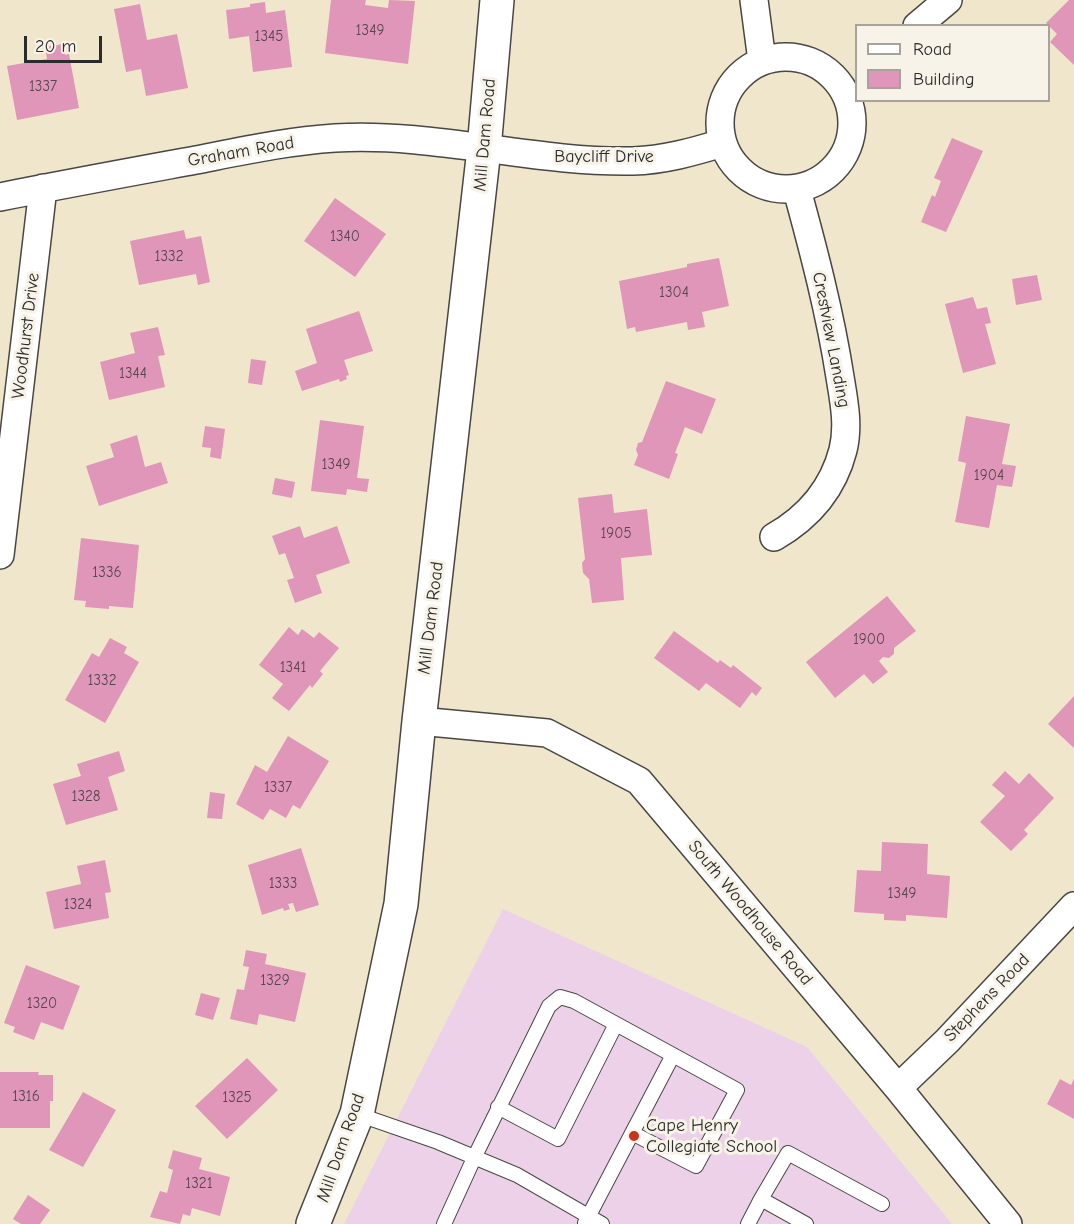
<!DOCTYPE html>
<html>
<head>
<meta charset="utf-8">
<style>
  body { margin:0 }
  #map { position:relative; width:1074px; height:1224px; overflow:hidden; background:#f0e6cc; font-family:"Comic Neue",sans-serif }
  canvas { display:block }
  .legend { position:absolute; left:855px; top:24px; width:195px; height:78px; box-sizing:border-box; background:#f7f3e8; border:2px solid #a5a39c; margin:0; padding:8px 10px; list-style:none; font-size:18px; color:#2b2b2b }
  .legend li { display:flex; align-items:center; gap:12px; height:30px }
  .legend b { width:30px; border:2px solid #a5a39c }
  .scale { position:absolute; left:24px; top:36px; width:78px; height:27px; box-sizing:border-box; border:3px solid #2b2b2b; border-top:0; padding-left:8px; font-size:18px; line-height:21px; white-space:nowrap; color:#2b2b2b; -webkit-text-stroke:4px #f7f3e8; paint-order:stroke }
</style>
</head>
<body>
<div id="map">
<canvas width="1074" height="1224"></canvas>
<ul class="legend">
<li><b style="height:8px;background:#fff"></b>Road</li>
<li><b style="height:16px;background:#e096b9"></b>Building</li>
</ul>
<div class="scale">20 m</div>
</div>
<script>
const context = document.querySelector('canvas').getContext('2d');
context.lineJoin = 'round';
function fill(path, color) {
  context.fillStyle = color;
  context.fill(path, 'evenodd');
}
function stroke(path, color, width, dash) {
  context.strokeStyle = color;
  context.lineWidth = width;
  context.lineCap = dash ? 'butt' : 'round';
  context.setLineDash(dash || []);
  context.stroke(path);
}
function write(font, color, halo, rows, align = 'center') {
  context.font = font + ' "Comic Neue",sans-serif';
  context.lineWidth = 6;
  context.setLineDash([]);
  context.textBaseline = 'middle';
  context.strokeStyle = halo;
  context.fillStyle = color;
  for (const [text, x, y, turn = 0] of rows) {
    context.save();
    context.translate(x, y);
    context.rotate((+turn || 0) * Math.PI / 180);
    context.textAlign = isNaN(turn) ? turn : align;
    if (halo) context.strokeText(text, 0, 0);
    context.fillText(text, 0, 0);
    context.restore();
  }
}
fill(new Path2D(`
  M 503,909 L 807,1047 L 952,1224 L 344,1224 Z`), '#ecd1e9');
fill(new Path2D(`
  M 331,0 L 366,0 L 365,5 L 388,8 L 389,0 L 415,1 L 408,64 L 325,53 Z
  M 1069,0 L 1074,0 L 1074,65 L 1050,42 L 1057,34 L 1046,23 Z
  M 265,2 L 266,13 L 285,10 L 292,67 L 253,72 L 249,36 L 229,39 L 226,10 L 250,7 L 250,4 Z
  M 140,4 L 147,40 L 177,34 L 188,88 L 146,96 L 141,69 L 126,72 L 114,9 Z
  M 63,44 L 65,55 L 69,54 L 79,108 L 17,120 L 7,66 L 47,59 L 45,47 Z
  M 952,138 L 983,151 L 946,232 L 921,222 L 932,195 L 935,197 L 941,181 L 934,178 Z
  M 335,198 L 386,234 L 355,277 L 304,241 Z
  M 184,230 L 186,239 L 201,236 L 210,282 L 198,285 L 196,274 L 139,285 L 130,241 Z
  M 719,258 L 729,306 L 702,312 L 705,327 L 688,330 L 687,322 L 636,332 L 635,327 L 627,329 L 619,281 L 687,267 L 687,264 Z
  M 1037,275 L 1042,300 L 1016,305 L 1012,279 Z
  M 973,297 L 977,309 L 987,307 L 991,323 L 985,324 L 996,364 L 963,373 L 945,304 Z
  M 359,311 L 373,351 L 344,360 L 349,375 L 346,376 L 347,379 L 340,382 L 339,379 L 302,391 L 295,371 L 317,363 L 306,329 Z
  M 158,327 L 165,355 L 158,356 L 165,387 L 109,400 L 100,362 L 135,353 L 130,333 Z
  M 251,359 L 266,361 L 262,385 L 248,383 Z
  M 666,381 L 716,399 L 702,434 L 685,427 L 675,453 L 678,454 L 669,479 L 634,465 L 638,455 L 636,450 L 638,443 L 642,442 Z
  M 966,416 L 1010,424 L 1002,464 L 1016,466 L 1012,487 L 997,485 L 989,528 L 955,522 L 966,463 L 958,461 Z
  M 320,420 L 364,426 L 357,478 L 369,479 L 367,492 L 347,489 L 346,495 L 311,491 Z
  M 205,426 L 225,429 L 221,459 L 210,457 L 211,448 L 202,447 Z
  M 137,435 L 145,467 L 161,462 L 168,483 L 99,506 L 86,466 L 114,457 L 110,444 Z
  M 275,478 L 295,482 L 292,498 L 272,494 Z
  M 612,494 L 614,513 L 647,509 L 652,555 L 621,558 L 624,600 L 592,603 L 589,579 L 583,573 L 582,563 L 585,559 L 578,498 Z
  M 300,526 L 304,538 L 337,526 L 350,563 L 316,575 L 322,593 L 295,603 L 287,580 L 294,578 L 285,553 L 279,555 L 272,536 Z
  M 81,538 L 139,545 L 133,608 L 109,606 L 109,609 L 85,607 L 86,601 L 74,600 Z
  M 887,596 L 916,631 L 894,648 L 894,654 L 889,658 L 883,657 L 879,661 L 888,672 L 873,684 L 864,674 L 835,698 L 806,662 Z
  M 289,627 L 298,635 L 302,629 L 314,638 L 319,632 L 339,648 L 320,671 L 323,674 L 312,688 L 310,685 L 289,711 L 272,698 L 283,684 L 259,665 Z
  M 674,631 L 718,663 L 720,660 L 731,668 L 733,665 L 762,688 L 756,696 L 752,692 L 740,708 L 706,683 L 699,691 L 654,658 Z
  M 110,638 L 127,647 L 124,653 L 139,662 L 105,723 L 65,700 L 92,653 L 99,657 Z
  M 1074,696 L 1074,748 L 1048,724 Z
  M 288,736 L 329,761 L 300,809 L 293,805 L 286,818 L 270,809 L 263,820 L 236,804 L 255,765 L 267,772 Z
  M 119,751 L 125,771 L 108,777 L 118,810 L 66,825 L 53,784 L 81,776 L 77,764 Z
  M 1005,771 L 1019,784 L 1029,773 L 1054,798 L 1024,830 L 1028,834 L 1011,851 L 980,822 L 1005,796 L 992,785 Z
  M 210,792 L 225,794 L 222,819 L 207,818 Z
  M 882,842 L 928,844 L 927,874 L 950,876 L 947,918 L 906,915 L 906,921 L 884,920 L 884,914 L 854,912 L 857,870 L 881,871 Z
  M 301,848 L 319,905 L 296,912 L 293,903 L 288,904 L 290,909 L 284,911 L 283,908 L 262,915 L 248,865 Z
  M 105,860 L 111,892 L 105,893 L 109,918 L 54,929 L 46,892 L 81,884 L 77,866 Z
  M 246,950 L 267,954 L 265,964 L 306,973 L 295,1022 L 259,1014 L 257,1025 L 230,1019 L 237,989 L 244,990 L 249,967 L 243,966 Z
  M 26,965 L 80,986 L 63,1030 L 41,1022 L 34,1040 L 13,1032 L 15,1027 L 4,1023 Z
  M 201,993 L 220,998 L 213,1020 L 195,1015 Z
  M 247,1058 L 278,1090 L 227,1139 L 195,1106 Z
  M 0,1072 L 39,1072 L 38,1075 L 53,1075 L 53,1101 L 50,1101 L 50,1128 L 0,1128 Z
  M 1060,1079 L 1071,1085 L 1074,1079 L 1074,1119 L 1047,1104 Z
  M 83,1092 L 116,1110 L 83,1167 L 49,1150 Z
  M 173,1150 L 202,1158 L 199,1169 L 230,1177 L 220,1216 L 192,1208 L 190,1216 L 183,1214 L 180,1224 L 150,1217 L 160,1191 L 167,1193 L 173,1170 L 168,1168 Z
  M 28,1195 L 50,1210 L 40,1224 L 21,1224 L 13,1219 Z`), '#e096b9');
const lane = new Path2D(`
  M 498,1107 L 558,1139 L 616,1024
  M 357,1114 L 438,1142 L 517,1175 L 602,1224
  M 761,1199 L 788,1153 L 882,1204
  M 585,1223 L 673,1055
  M 444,1224 L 475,1156 L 549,1006 L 560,997 L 574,1001 L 737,1090 L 696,1166 L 632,1133
  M 748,1224 L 761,1199 L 806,1224`);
const street = new Path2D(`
  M 754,0 L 762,61
  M 917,26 L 948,0
  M720 123a66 66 0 1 1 132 0a66 66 0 1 1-132 0Z
  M 0,197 C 65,184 131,172 196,160 C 242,151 288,141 335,138 C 435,132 533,163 633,161 C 664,160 693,152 722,143
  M 774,537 C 809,517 833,489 843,450 C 849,426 844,401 840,377 C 830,313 814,252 797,190
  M 0,555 L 43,188
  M 419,721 L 547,733 L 639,781 L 898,1088 L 1008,1224
  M 898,1088 L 947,1041 L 1074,906`);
const secondary = new Path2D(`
  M 313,1224 L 357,1114 L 401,904 L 419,721 L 484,149 L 497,0`);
stroke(lane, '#494743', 16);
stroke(street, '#494743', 30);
stroke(secondary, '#494743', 36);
stroke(lane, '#fff', 14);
stroke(street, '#fff', 27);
stroke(secondary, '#fff', 33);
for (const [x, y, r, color] of [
  [634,1136,6,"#c8321e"]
]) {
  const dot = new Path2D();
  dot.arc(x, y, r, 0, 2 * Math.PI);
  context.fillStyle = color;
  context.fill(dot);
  stroke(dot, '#f7f3e8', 2);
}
write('15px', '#58464e', null, [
  ["1349",370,31],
  ["1345",269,37],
  ["1337",43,87],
  ["1340",345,237],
  ["1332",169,257],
  ["1304",674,293],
  ["1344",133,374],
  ["1349",336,465],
  ["1904",989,476],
  ["1905",616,534],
  ["1336",107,573],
  ["1900",869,640],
  ["1341",293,668],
  ["1332",102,681],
  ["1337",278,788],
  ["1328",86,797],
  ["1333",283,884],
  ["1349",902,894],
  ["1324",78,905],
  ["1329",275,981],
  ["1320",42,1004],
  ["1316",26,1097],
  ["1325",237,1098],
  ["1321",199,1184]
]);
write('18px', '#2b2b2b', '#f7f3e8', [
  ["Mill Dam Road",485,135,-85],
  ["Graham Road",241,152,-10],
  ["Baycliff Drive",604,157],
  ["Woodhurst Drive",26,336,-83],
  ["Crestview Landing",831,340,79],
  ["Mill Dam Road",431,618,-83],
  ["South Woodhouse Road",750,913,50],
  ["Stephens Road",987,998,-46],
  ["Mill Dam Road",341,1148,-71]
]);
write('18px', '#2b2b2b', '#f7f3e8', [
  ["Cape Henry",646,1126],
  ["Collegiate School",646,1147]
], 'left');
</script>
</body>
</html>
